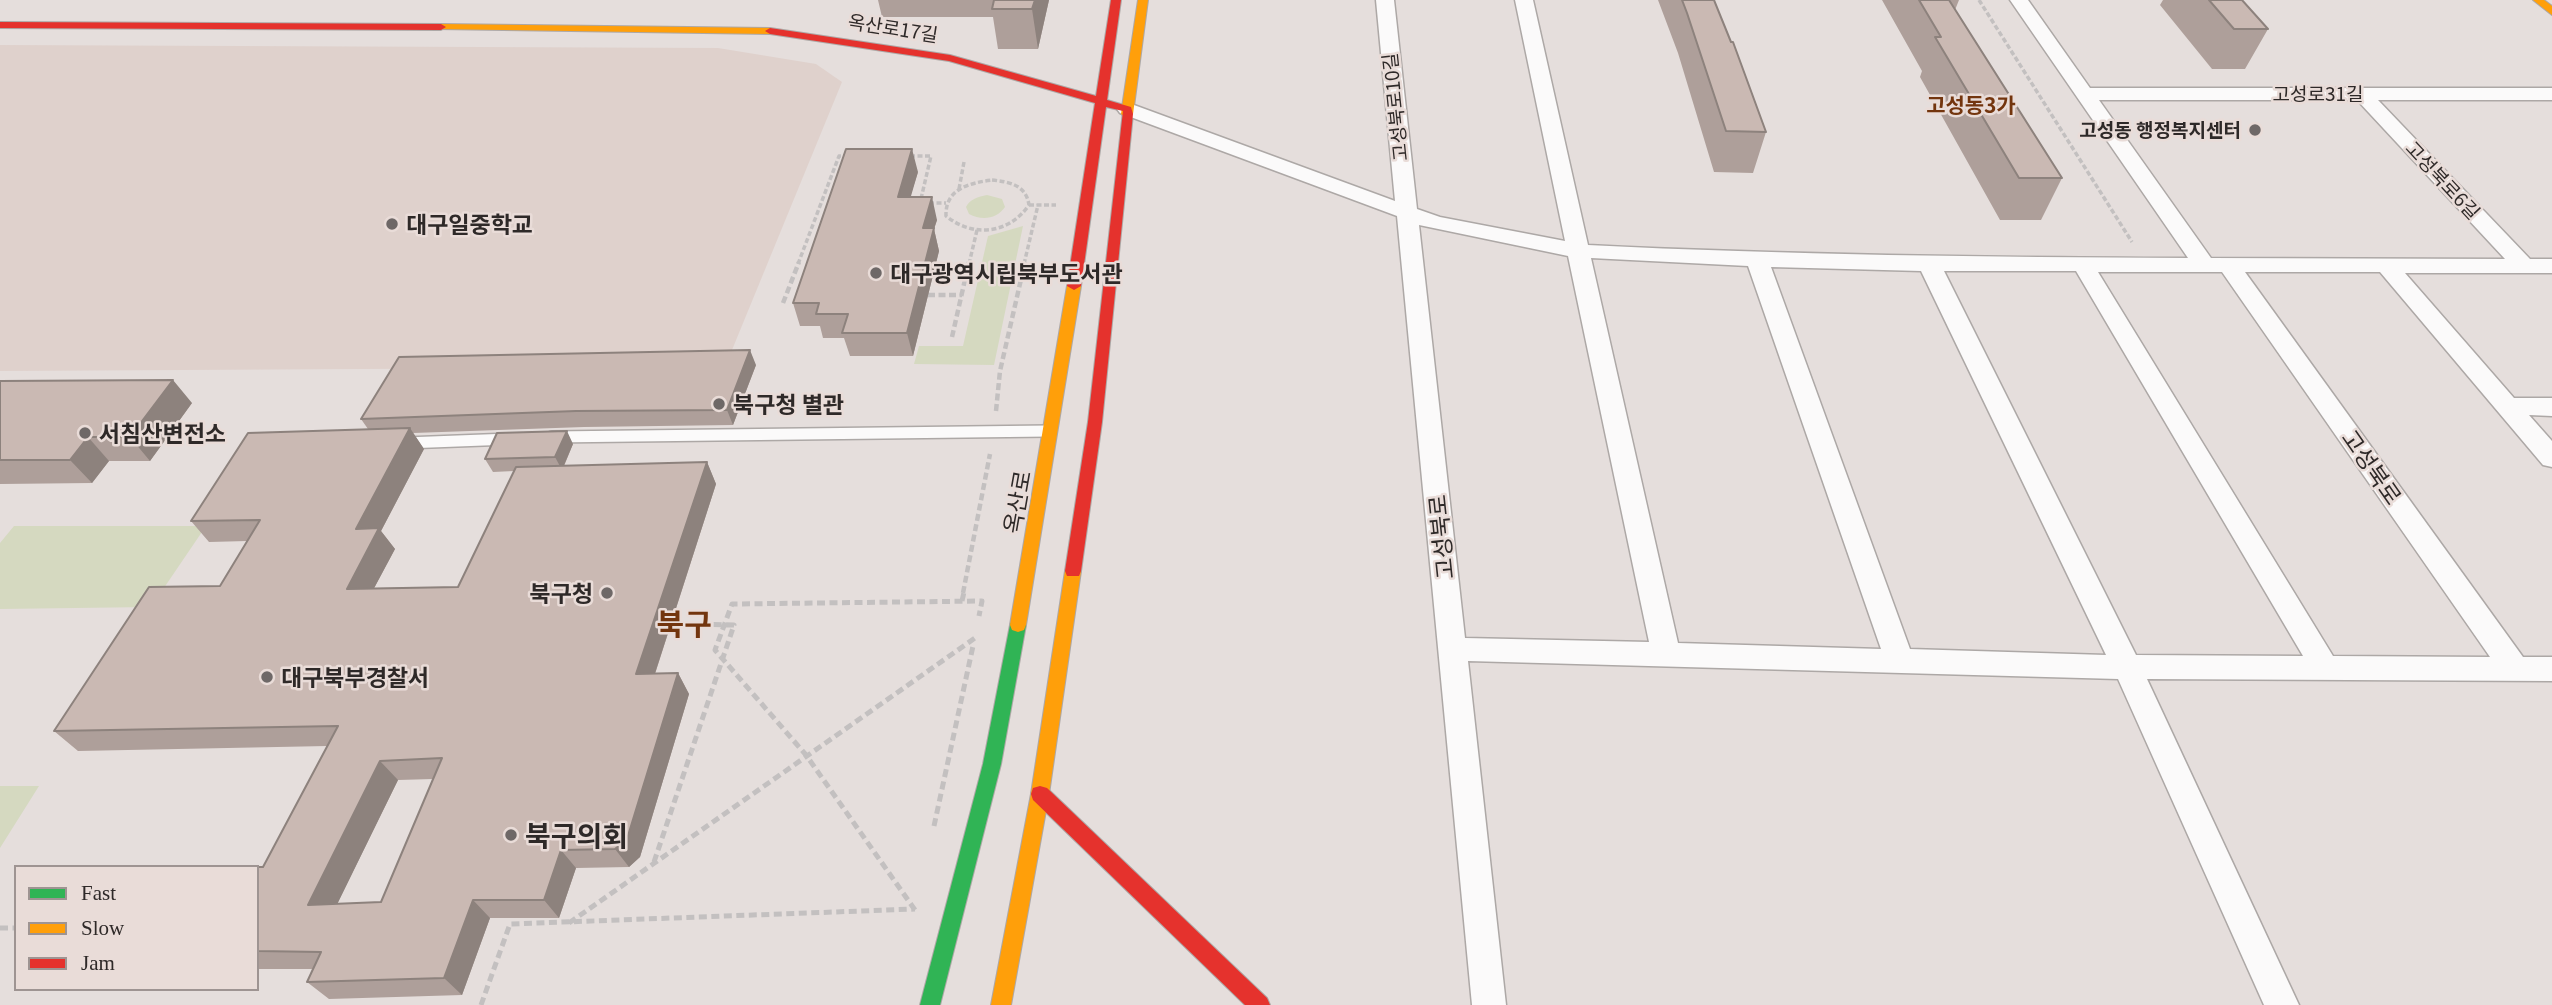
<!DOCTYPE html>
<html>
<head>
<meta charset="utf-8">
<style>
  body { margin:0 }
  #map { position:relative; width:2552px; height:1005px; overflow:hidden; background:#e5dedc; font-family:Georgia,serif }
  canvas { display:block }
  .legend { position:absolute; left:14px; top:865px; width:245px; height:126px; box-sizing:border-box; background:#e9dcd8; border:2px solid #9e9492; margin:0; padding:9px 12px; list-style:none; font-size:21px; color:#2e2928 }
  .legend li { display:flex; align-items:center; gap:14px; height:35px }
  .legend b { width:35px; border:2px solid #9e9492 }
</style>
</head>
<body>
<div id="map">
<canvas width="2552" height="1005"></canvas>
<ul class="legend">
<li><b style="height:9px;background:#30b455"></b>Fast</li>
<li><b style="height:9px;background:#ff9f0a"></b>Slow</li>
<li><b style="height:9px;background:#e5322d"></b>Jam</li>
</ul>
</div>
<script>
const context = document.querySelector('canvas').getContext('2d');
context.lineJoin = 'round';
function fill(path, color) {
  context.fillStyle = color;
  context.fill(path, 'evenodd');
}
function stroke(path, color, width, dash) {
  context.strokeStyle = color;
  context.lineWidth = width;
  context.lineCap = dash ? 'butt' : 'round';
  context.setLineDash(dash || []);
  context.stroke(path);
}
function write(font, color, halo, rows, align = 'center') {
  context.font = font + ' Georgia,"Noto Sans KR",serif';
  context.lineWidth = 5;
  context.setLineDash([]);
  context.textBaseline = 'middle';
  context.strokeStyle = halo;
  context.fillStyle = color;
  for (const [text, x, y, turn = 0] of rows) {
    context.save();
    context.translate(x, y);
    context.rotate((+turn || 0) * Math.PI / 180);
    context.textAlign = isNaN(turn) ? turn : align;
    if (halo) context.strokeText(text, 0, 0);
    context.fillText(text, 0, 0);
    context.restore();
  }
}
fill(new Path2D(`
  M 0,45 L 718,48 L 816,64 L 842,82 L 725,367 L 0,371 Z`), '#dfd1cc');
fill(new Path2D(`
  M 987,195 L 1002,199 L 1005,207 C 997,219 982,221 969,214 L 966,207 C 970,199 978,197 987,195 Z
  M 1023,226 L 994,365 L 914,364 L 919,346 L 963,346 L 988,236 Z
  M 14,526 L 206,526 L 151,607 L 0,609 L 0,543 Z
  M 0,786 L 39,786 L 0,848 Z`), '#d5d9c0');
const lane = new Path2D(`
  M 552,437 L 1049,431
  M 405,443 L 510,439`);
const street = new Path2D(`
  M 1376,0 L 1394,0 L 1417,209 L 1440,217 L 1565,241 L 1515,0 L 1533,0 L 1588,245 C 1788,255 1988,257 2188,258 L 2010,0 L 2028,0 L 2090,88 L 2552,88 L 2552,100 L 2378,100 L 2530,259 L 2552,259 L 2552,273 L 2405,273 L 2514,398 L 2552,398 L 2552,416 L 2529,415 L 2552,441 L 2552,467 L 2543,465 L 2380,272 L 2245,272 L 2523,657 L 2552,657 L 2552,681 L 2147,679 L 2299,1005 L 2264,1005 L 2118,679 L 1468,661 L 1506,1005 L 1472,1005 L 1397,216 L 1120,113 L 1117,109 L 1120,105 L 1134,105 L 1395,201 ZM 2099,100 L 2357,100 L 2505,259 L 2211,258 ZM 1419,225 L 1568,256 L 1649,642 L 1465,638 ZM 1591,258 L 1748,266 L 1881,649 L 1678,643 ZM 1771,267 L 1921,271 L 2106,655 L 1910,649 ZM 1944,271 L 2076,271 L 2303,656 L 2136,655 ZM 2098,272 L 2222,272 L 2490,657 L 2333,656 Z`);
const fast = new Path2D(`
  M 1018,618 L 1024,620 L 1026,625 L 1001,764 L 940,1005 L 920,1005 L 983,764 L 1010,625 L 1012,620 Z`);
const slow = new Path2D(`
  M 1138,0 L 1148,0 L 1133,114 L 1127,118 L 1121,114 Z
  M 2533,0 L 2544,0 L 2552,6 L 2552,15 Z
  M 441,24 L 770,28 L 775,31 L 770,34 L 437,29 L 437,25 Z
  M 1074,282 L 1081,286 L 1026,625 L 1024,630 L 1018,632 L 1012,630 L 1010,625 L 1067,286 Z
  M 1073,565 L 1079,566 L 1081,571 L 1049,794 L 1011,1005 L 991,1005 L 1031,794 L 1065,571 L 1067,566 Z`);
const jam = new Path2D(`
  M 1111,0 L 1121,0 L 1107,100 L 1131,107 L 1133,114 L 1102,422 L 1081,571 L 1079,576 L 1067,576 L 1065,571 L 1088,422 L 1123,111 L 1106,107 L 1081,286 L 1074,290 L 1067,286 L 1095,103 L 949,61 L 770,34 L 765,31 L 770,28 L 950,55 L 1096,96 Z
  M 0,22 L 441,24 L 446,27 L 441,30 L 0,28 Z
  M 1040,786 L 1047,788 L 1267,998 L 1270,1005 L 1245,1005 L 1033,800 L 1031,794 L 1033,788 Z`);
stroke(lane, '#ada8a6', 14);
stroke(street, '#ada8a6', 3);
stroke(fast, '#ada8a6', 2);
stroke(slow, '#ada8a6', 2);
stroke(jam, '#ada8a6', 2);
stroke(new Path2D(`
  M 1979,0 L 2132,242
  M 910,156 L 931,156 L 920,203
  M 992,180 C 1010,182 1026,185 1029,205 C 1009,234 973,238 946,216 C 945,189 969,183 992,180 Z
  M 959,189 L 964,162
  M 929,203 L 946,203
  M 1029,205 L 1056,205
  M 798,264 L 839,156 L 849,156
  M 969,264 L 977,230
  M 1024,264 L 1038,205`), '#c3c0c0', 3.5, [5, 2.5]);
stroke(new Path2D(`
  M 928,295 L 962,295
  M 783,303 L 799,262
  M 952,337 L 969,262
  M 996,411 L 1000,371 L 1025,262
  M 963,593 L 990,454`), '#c3c0c0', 4.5, [7, 3.5]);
stroke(new Path2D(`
  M 962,601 L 964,592
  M 934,826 L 973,646
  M 654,862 L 734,625 L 684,624
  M 915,910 L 806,755 L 715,650 L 732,604 L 982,601 L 979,616
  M 569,923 L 975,638
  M 0,928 L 16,928
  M 481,1005 L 510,924 L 915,909`), '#c3c0c0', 5, [8, 4.5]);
stroke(lane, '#fbfafa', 11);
fill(street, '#fbfafa');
fill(fast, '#30b455');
fill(slow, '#ff9f0a');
fill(jam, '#e5322d');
fill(new Path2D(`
  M 878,0 L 1049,0 L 1038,49 L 998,49 L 993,17 L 882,17 Z
  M 1658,0 L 1714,0 L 1766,132 L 1753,173 L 1714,172 L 1678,53 Z
  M 1882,0 L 1959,0 L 1955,10 L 2062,178 L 2041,220 L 2000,220 L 1920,77 L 1922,71 Z
  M 2163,0 L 2242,0 L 2268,29 L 2245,69 L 2212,69 L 2160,5 Z
  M 918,172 L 910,197 L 937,220 L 934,229 L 939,251 L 913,356 L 850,356 L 844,338 L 823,338 L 820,326 L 800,326 L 793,303 Z
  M 756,365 L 733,425 L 584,427 L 413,433 L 424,449 L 381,531 L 395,549 L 374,588 L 458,587 L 514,471 L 493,472 L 485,459 L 573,444 L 564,466 L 707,462 L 716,484 L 655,674 L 678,673 L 689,694 L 640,857 L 629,867 L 576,868 L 559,918 L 490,918 L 462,995 L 329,999 L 307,982 L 313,969 L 257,969 L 257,867 L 263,867 L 327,746 L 78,751 L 54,731 L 220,586 L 247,541 L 209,542 L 191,521 L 368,429 L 361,419 ZM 433,779 L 381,902 L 337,904 L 398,780 Z
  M 0,381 L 192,403 L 150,461 L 109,461 L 92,483 L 0,484 Z`), '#ae9f9a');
fill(new Path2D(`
  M 1035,0 L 1049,0 L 1038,49 L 1032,9 Z
  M 912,149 L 918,172 L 904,220 L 898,197 Z
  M 932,197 L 937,220 L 934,229 L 939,251 L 913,356 L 907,333 L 923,228 Z
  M 750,350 L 756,365 L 733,425 L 727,410 Z
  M 173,380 L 192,403 L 150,461 L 130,437 Z
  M 410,428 L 424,449 L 381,531 L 395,549 L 363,609 L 347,589 L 356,529 Z
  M 567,431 L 573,444 L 562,470 L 555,457 Z
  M 88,437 L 109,461 L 92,483 L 70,460 Z
  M 707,462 L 716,484 L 648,695 L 636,674 Z
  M 678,673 L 689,694 L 640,857 L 629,867 L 615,849 Z
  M 380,761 L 398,780 L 328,923 L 308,905 Z
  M 561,850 L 576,868 L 559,918 L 544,900 Z
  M 473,900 L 490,918 L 462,995 L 444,978 Z`), '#8d827d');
const building = new Path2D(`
  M 994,0 L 1035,0 L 1032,9 L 992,9 Z
  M 1682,0 L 1714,0 L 1731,42 L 1733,42 L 1766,132 L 1726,131 L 1687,13 Z
  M 1919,0 L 1949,0 L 2062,178 L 2019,178 L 1935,37 L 1941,37 Z
  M 2209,0 L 2242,0 L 2268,29 L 2234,29 Z
  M 846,149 L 912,149 L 898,197 L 932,197 L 923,228 L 934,228 L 907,333 L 842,333 L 848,314 L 816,314 L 819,303 L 793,303 Z
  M 750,350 L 727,410 L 576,411 L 361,419 L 399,357 Z
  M 173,380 L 130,437 L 88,437 L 70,460 L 0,460 L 0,381 Z
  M 410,428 L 356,529 L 379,528 L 347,589 L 458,587 L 516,467 L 707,462 L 636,674 L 678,673 L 627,839 L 615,849 L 561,850 L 544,900 L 473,900 L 444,978 L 307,982 L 321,952 L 257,951 L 257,867 L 263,867 L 338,726 L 54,731 L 149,587 L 220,586 L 260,520 L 191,521 L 248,433 ZM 442,758 L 381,902 L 308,905 L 380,761 Z
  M 567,431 L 555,457 L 485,459 L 497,433 Z
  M 150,866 L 208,867 L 150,867 Z`);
fill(building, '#cab9b3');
stroke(building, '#8d827d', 2);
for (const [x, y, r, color] of [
  [2255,130,7,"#6e6867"],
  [392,224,7,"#6e6867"],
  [876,273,7,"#6e6867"],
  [719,404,7,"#6e6867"],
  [85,433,7,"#6e6867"],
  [607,593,7,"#6e6867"],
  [267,677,7,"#6e6867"],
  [511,835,7,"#6e6867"]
]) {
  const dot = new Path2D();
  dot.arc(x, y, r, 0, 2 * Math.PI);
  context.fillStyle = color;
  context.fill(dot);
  stroke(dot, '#e9dcd8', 2.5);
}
write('19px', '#2e2928', '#e9dcd8', [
  ["옥산로17길",893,28,9],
  ["고성로31길",2318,94],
  ["고성북로10길",1395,107,-96],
  ["고성북로6길",2443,180,47]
]);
write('bold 19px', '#2e2928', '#e9dcd8', [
  ["고성동 행정복지센터",2241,130]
], 'right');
write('bold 21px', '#73350e', '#e9dcd8', [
  ["고성동3가",1971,105]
]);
write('bold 23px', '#2e2928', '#e9dcd8', [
  ["대구일중학교",406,224],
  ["대구광역시립북부도서관",890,273],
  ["북구청 별관",733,404],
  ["서침산변전소",99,433],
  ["북구청",593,593,"right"],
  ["대구북부경찰서",281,677]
], 'left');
write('23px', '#2e2928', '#e9dcd8', [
  ["고성북로",2372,467,55],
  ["옥산로",1017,502,-80],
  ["고성북로",1441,537,-96]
]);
write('bold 28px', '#2e2928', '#e9dcd8', [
  ["북구의회",525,835]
], 'left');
write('bold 30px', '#73350e', '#e9dcd8', [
  ["북구",684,624]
]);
</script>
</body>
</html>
